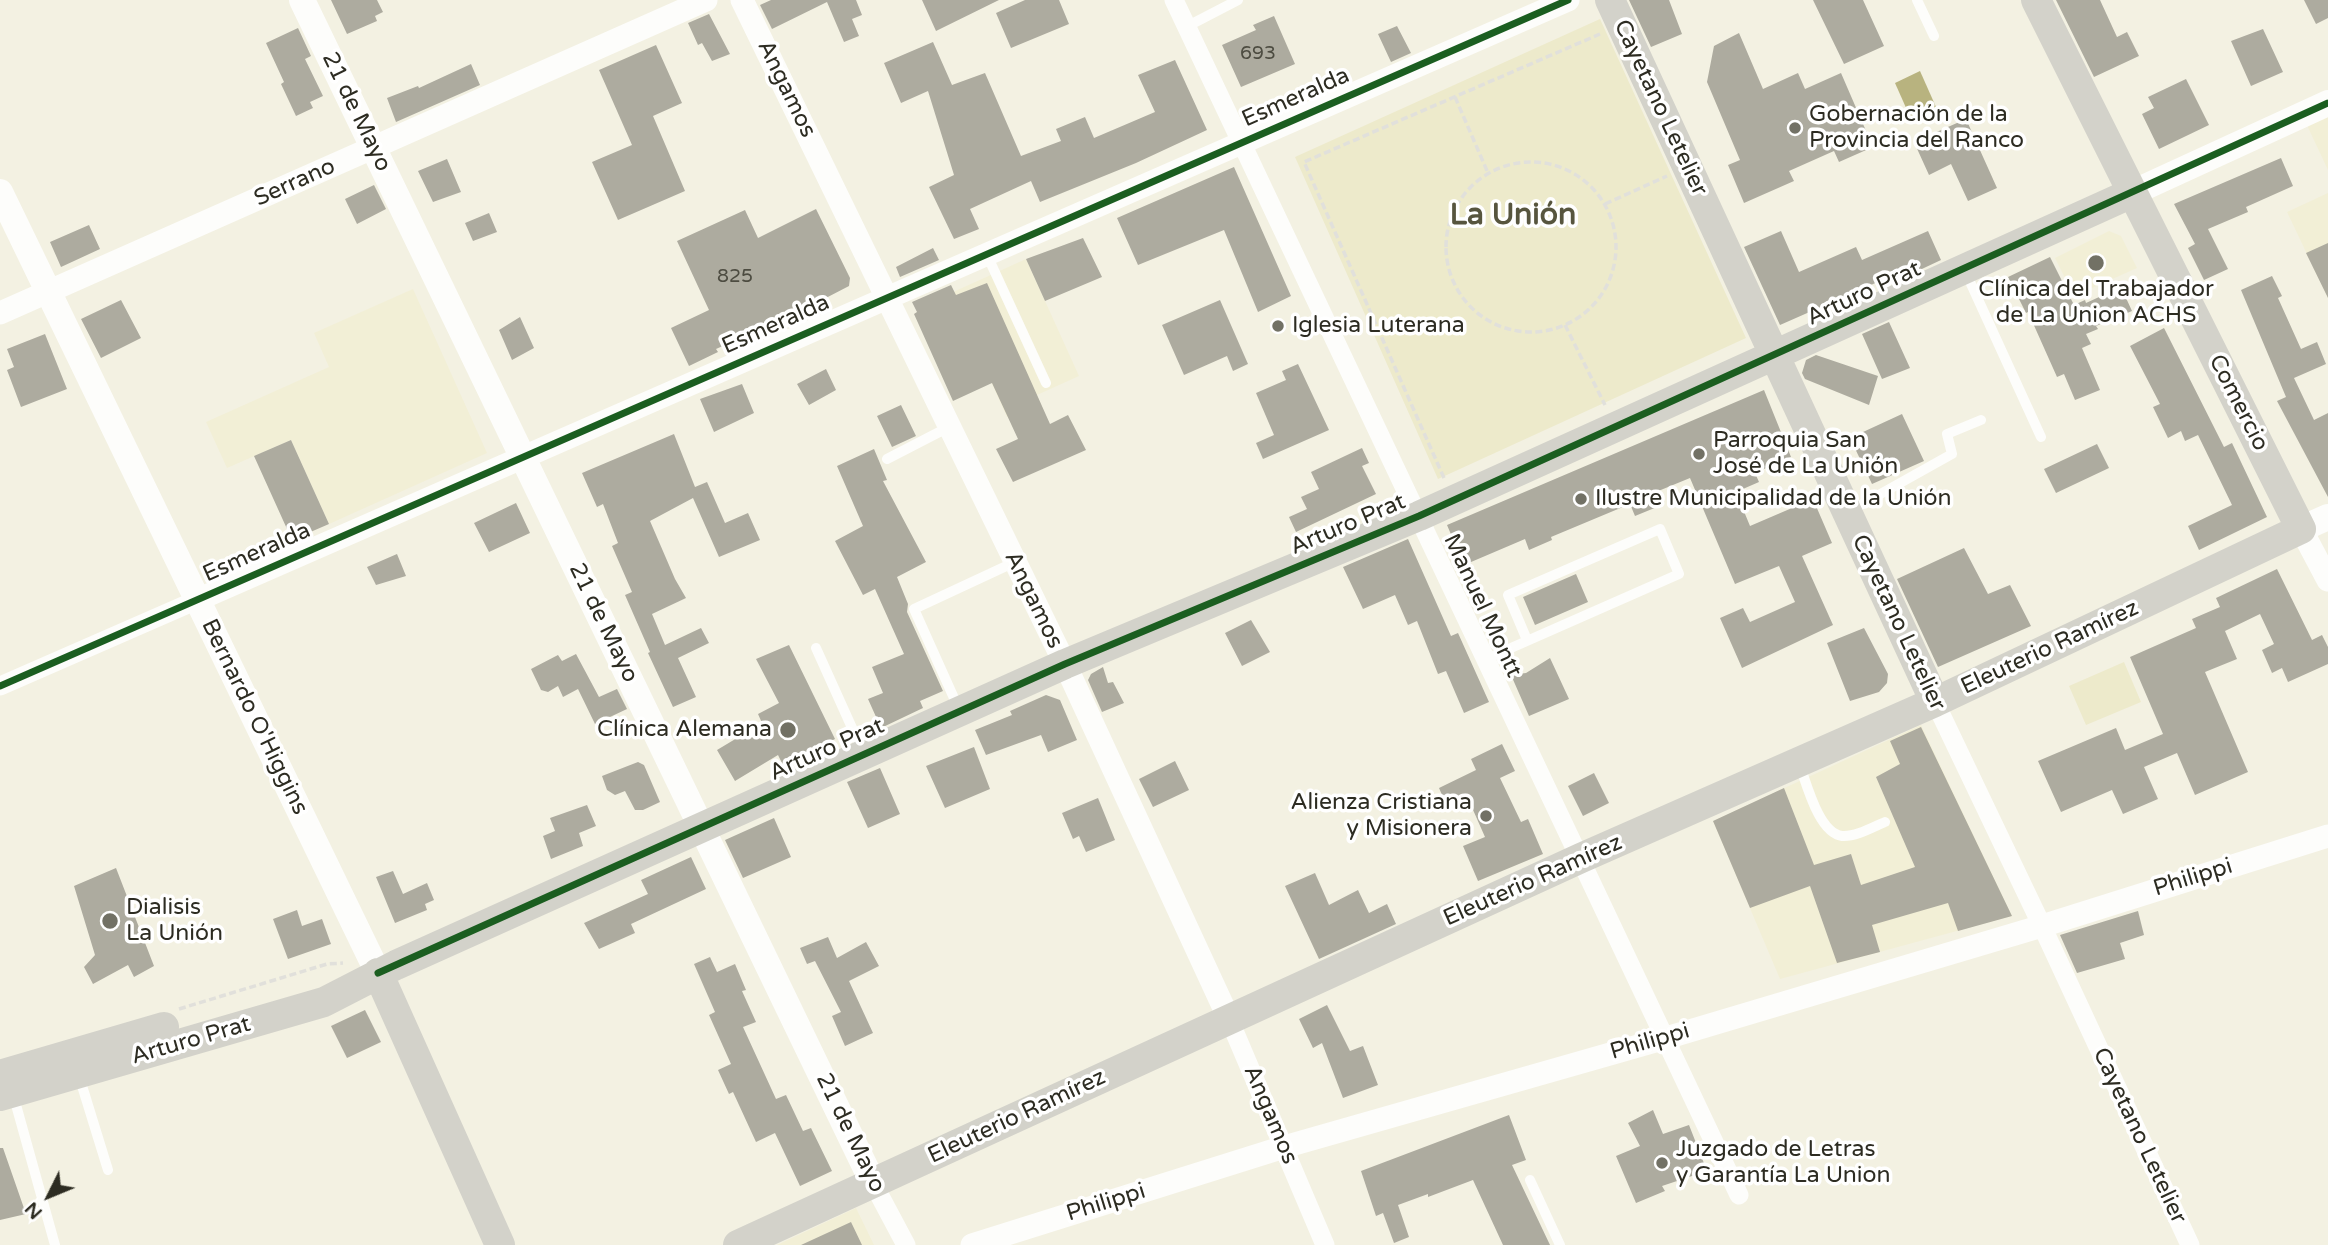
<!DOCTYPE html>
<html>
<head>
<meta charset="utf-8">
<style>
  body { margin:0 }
  #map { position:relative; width:2328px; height:1245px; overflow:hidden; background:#f3f1e2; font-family:"Varela Round",sans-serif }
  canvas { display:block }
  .north { position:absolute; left:14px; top:1161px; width:70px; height:70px; -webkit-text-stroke:5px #fff; paint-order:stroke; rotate:227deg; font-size:19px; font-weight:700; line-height:28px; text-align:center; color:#2d2c22 }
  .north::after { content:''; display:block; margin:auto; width:24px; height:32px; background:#2d2c22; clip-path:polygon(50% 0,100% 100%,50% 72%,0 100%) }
</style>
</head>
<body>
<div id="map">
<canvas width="2328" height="1245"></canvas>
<div class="north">N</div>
</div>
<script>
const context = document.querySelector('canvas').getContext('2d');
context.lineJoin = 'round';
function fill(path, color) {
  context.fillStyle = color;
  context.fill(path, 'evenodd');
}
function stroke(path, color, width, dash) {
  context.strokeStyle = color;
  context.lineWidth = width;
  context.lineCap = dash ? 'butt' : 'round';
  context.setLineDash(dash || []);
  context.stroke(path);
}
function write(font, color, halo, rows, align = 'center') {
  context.font = font + ' "Varela Round",sans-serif';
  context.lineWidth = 7;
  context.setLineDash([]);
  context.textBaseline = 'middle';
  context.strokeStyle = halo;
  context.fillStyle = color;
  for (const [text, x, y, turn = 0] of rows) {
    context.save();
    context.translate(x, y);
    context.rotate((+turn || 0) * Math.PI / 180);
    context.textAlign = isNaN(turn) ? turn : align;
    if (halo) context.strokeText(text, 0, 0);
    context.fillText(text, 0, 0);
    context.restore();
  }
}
fill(new Path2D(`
  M 2328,110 L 2328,170 L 2305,121 Z
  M 2328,193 L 2328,298 L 2287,212 Z
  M 2109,231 L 2121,236 L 2137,268 L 2074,296 L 2055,258 Z
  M 1026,259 L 1079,376 L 1037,395 L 1040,402 L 1007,417 L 951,293 Z
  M 413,289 L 487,453 L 329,524 L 291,440 L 227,468 L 206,422 L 329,367 L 314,333 Z
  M 1921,725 L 2012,916 L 1780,979 L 1713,821 Z
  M 856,1208 L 874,1245 L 777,1245 Z`), '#f2efd6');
fill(new Path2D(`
  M 1600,19 L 1746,338 L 1438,479 L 1295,157 Z
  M 2124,662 L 2141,702 L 2086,725 L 2069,686 Z`), '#edeacb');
fill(new Path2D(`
  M 1920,71 L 1936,107 L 1911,119 L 1895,83 Z`), '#b8b37f');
fill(new Path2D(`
  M 331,0 L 377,0 L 383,12 L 375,16 L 377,21 L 347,34 Z
  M 771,0 L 856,0 L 862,15 L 852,19 L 859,36 L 844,42 L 827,2 L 772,29 L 760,5 Z
  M 922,0 L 999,0 L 936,31 Z
  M 1025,0 L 1059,0 L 1069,24 L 1011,48 L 996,13 Z
  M 1629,0 L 1669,0 L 1682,34 L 1651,47 Z
  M 1813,0 L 1863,0 L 1884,46 L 1844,64 Z
  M 2056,0 L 2100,0 L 2117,37 L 2127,32 L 2139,56 L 2094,77 Z
  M 2304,0 L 2328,0 L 2328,18 L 2316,24 Z
  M 709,14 L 730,54 L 712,61 L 702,43 L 698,45 L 688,23 Z
  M 1274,16 L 1295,64 L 1241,87 L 1222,45 L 1256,30 L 1253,25 Z
  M 1397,26 L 1411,53 L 1391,62 L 1378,34 Z
  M 298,28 L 311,56 L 305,59 L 323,96 L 310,102 L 313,108 L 296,116 L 281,84 L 284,82 L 266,43 Z
  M 2263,29 L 2283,72 L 2251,86 L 2231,41 Z
  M 1739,33 L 1763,89 L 1798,73 L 1805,89 L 1841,73 L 1873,147 L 1839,162 L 1834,151 L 1789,171 L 1794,181 L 1744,203 L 1728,165 L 1740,160 L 1707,82 L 1714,46 Z
  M 933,42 L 952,85 L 985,73 L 1021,156 L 1061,141 L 1056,129 L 1085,117 L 1094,138 L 1155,112 L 1138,75 L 1175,60 L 1207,130 L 1136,163 L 1040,202 L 1031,181 L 970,209 L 979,229 L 954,239 L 929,187 L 954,175 L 928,91 L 901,103 L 884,63 Z
  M 656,45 L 682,103 L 653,116 L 685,191 L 618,220 L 592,162 L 632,145 L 599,70 Z
  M 471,64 L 480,85 L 396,122 L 387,98 L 418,86 L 419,88 Z
  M 2186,79 L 2209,125 L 2159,149 L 2142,114 L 2154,108 L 2148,97 Z
  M 1966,119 L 1997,188 L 1968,201 L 1951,164 L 1929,175 L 1914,142 Z
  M 2281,158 L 2293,186 L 2246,207 L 2248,212 L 2208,229 L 2228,269 L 2204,280 L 2188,248 L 2195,244 L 2174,204 Z
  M 447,159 L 461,192 L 433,202 L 418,171 Z
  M 1234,167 L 1291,296 L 1258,312 L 1224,230 L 1138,265 L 1117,218 Z
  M 374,185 L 386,209 L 357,224 L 345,199 Z
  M 816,209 L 850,278 L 849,286 L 795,314 L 716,349 L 718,352 L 689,366 L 671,328 L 709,310 L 677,241 L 745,210 L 758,238 Z
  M 489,213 L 497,232 L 473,241 L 465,223 Z
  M 89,225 L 100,249 L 61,267 L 50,242 Z
  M 1781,231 L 1799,272 L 1856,247 L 1862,260 L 1928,231 L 1941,260 L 1892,283 L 1889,277 L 1780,325 L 1744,247 Z
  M 1083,238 L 1102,277 L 1045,301 L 1026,259 Z
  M 2328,243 L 2328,298 L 2306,253 Z
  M 933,248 L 939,260 L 900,277 L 896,267 Z
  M 2050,257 L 2074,305 L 2085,300 L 2086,303 L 2121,287 L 2132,311 L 2096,326 L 2098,329 L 2086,334 L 2091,344 L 2082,348 L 2100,390 L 2075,400 L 2064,374 L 2057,377 L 2028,312 L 2026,313 L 2008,277 Z
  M 2272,276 L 2282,296 L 2278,298 L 2301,349 L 2317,342 L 2326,364 L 2294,378 L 2314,420 L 2328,413 L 2328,497 L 2277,401 L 2286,397 L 2241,290 Z
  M 987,283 L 1050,424 L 1068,415 L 1086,450 L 1013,482 L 996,449 L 1018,439 L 992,383 L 953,401 L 914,314 L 917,312 L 912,302 L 951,285 L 956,295 Z
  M 121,300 L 141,338 L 101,358 L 81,319 Z
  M 1220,300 L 1248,364 L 1233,371 L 1227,356 L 1184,375 L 1162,325 Z
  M 520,317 L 534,348 L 512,360 L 499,330 Z
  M 1889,322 L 1910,368 L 1882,379 L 1862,334 Z
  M 2164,328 L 2224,447 L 2232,443 L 2267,517 L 2199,550 L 2188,526 L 2232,505 L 2198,435 L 2185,441 L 2181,431 L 2168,438 L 2153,407 L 2160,404 L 2130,346 Z
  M 45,334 L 67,389 L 21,407 L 7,370 L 14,367 L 7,349 Z
  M 1816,355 L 1878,376 L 1869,405 L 1805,379 L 1802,373 L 1806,360 Z
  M 1298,364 L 1329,430 L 1263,459 L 1256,443 L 1274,435 L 1256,393 L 1286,380 L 1282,371 Z
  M 826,369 L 836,390 L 809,405 L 797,384 Z
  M 742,384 L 754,413 L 714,432 L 700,399 Z
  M 1764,390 L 1791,457 L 1755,473 L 1759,482 L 1736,492 L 1750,526 L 1813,499 L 1832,543 L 1802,556 L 1833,625 L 1742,668 L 1720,618 L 1743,608 L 1750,622 L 1795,602 L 1779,566 L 1735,584 L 1690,478 L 1651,494 L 1657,507 L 1635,516 L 1630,504 L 1551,537 L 1552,540 L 1529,550 L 1525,539 L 1464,565 L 1447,525 Z
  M 901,405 L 916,436 L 892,447 L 877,416 Z
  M 1902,414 L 1924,461 L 1872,484 L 1850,438 Z
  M 674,434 L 695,487 L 707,482 L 725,523 L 748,513 L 760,540 L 719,557 L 693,498 L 650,521 L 675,579 L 686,598 L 652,614 L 665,645 L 701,628 L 709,643 L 678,658 L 696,697 L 673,707 L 648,653 L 650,652 L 625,595 L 632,592 L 612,546 L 618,543 L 603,504 L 597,507 L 582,473 Z
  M 291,440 L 329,524 L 292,540 L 254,456 Z
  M 2097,444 L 2109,468 L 2056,493 L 2044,469 Z
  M 1362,448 L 1369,463 L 1362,466 L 1376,494 L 1296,532 L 1289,517 L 1307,509 L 1301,497 L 1319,489 L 1311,472 Z
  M 874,449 L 887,480 L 883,481 L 926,562 L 897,577 L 908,604 L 907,612 L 943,691 L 920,701 L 923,708 L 881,728 L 868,699 L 883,693 L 872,667 L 904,654 L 875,589 L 863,595 L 835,541 L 863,526 L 837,466 Z
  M 516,503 L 530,533 L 489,552 L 474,523 Z
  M 1408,539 L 1451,636 L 1458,633 L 1489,702 L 1464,713 L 1446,671 L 1438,674 L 1417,621 L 1408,625 L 1395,595 L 1363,609 L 1343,567 Z
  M 1964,548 L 1988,594 L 2010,585 L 2031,626 L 1938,667 L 1897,579 Z
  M 397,554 L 406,576 L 376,585 L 367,567 Z
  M 2277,569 L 2312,640 L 2322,635 L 2328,647 L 2328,664 L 2288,682 L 2282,668 L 2272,673 L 2262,650 L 2274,644 L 2260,614 L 2225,631 L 2237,659 L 2205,672 L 2248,772 L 2195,795 L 2177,753 L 2144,767 L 2158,799 L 2123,814 L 2112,790 L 2061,812 L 2038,761 L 2116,728 L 2125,750 L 2163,734 L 2130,657 L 2196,628 L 2192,619 L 2220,607 L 2216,598 Z
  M 1576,574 L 1588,602 L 1535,625 L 1523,597 Z
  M 1251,620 L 1270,652 L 1242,666 L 1225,633 Z
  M 1864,628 L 1888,674 L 1887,683 L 1879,692 L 1850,701 L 1827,643 Z
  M 789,645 L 835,739 L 783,765 L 778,755 L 735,781 L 717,750 L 762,723 L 758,714 L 779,703 L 756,659 Z
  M 576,654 L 599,697 L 617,689 L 627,709 L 595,724 L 578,689 L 563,697 L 558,686 L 548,692 L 541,690 L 531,669 L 558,655 L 562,661 Z
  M 1550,658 L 1569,699 L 1529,716 L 1511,675 L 1526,673 Z
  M 1103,667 L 1108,683 L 1113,682 L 1124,703 L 1102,712 L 1088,680 L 1091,674 Z
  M 1046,695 L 1060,700 L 1077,740 L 1048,752 L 1041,735 L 986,755 L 975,730 L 1012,715 L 1010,711 Z
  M 1921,727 L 2012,916 L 1958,931 L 1948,903 L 1872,925 L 1880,952 L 1837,963 L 1810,886 L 1750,908 L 1713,821 L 1784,788 L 1814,865 L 1851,854 L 1861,885 L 1915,867 L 1876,777 L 1900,764 L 1890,741 Z
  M 1502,744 L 1515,771 L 1500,778 L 1521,822 L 1528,819 L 1543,854 L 1478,881 L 1463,846 L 1485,837 L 1466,794 L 1446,804 L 1439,788 L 1476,770 L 1471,759 Z
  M 974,747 L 990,789 L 945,808 L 926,766 Z
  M 1175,761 L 1189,790 L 1153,807 L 1139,779 Z
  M 638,762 L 644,765 L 660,802 L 643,810 L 635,810 L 625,791 L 615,795 L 607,790 L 602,776 Z
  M 880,768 L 900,814 L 868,828 L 847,782 Z
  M 1594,773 L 1609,803 L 1583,816 L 1568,786 Z
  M 1098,798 L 1115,840 L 1086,852 L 1079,836 L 1073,839 L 1062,813 Z
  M 587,805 L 596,826 L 579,833 L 583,846 L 551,859 L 543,836 L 555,831 L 550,818 Z
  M 774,818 L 791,857 L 743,878 L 725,840 Z
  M 691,857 L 706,889 L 631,924 L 635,933 L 599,949 L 584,923 L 648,894 L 641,880 Z
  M 116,868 L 154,966 L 134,977 L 128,965 L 93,984 L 84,967 L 95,955 L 74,886 Z
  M 393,871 L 403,894 L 427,883 L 434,900 L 425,904 L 427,910 L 395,923 L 376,877 Z
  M 1315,873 L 1329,905 L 1358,890 L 1369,913 L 1387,904 L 1396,924 L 1319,959 L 1285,886 Z
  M 297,910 L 302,926 L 322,919 L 331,944 L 288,959 L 273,919 Z
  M 2138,911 L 2144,935 L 2120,943 L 2125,959 L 2077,973 L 2060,935 Z
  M 828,937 L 837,958 L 866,942 L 879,966 L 849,981 L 873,1033 L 845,1046 L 832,1016 L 841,1012 L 815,961 L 807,964 L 800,948 Z
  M 710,957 L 717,972 L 735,964 L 746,990 L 742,991 L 756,1022 L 743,1027 L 776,1099 L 786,1095 L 803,1131 L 811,1128 L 832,1171 L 800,1186 L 775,1133 L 756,1142 L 733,1092 L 729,1094 L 718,1070 L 731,1064 L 709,1015 L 715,1012 L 694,964 Z
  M 1327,1005 L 1350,1051 L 1363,1046 L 1378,1085 L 1343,1098 L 1322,1043 L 1313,1048 L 1299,1019 Z
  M 365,1010 L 381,1042 L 347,1058 L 331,1026 Z
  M 1653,1110 L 1663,1134 L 1689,1125 L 1707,1171 L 1662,1186 L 1665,1191 L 1636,1203 L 1616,1156 L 1640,1146 L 1628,1123 Z
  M 1509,1115 L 1526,1160 L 1512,1165 L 1550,1245 L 1503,1245 L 1473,1180 L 1428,1197 L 1428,1194 L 1398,1205 L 1409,1237 L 1394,1243 L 1383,1213 L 1376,1216 L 1361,1171 Z
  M 0,1148 L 3,1148 L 26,1214 L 0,1220 Z
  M 851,1222 L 862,1245 L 801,1245 Z`), '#adab9f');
stroke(new Path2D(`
  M 1455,97 L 1488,173
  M1446 247a85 85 0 1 1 170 0a85 85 0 1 1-170 0Z
  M 1605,204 L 1667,176
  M 1565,325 L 1605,405
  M 1444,478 L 1304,162 L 1600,34
  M 179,1009 L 327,964 L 343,963`), '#e1e0db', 3.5, [7, 3.5]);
stroke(new Path2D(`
  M 1917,0 L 1934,36
  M 1186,27 L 1238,0
  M 987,255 L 1046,383
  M 1966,273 L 2041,437
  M 887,459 L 949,427
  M 1850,511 L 1952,454 L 1947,434 L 1981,420
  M 816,648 L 862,750
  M 1486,659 L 1679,574 L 1660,529 L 1508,595 L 1527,640
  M 958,707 L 914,609 L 1015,562
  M 1800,766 C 1807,785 1819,833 1842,836 C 1856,837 1873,827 1885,822
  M 79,1076 L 108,1170
  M 13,1094 L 55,1245
  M 1530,1180 L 1560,1245`), '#fdfdfb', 10);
stroke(new Path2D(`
  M 1174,0 L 1739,1195
  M 0,686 L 197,600
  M 1935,702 L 2042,926 L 2190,1245
  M 1229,1019 L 1325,1245
  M 873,1183 L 906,1245`), '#fdfdfb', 19);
stroke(new Path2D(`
  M 742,0 L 1065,664 L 1229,1019
  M 0,313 L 706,0
  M 2301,529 L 2328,580
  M 197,600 L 1568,0
  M 972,1245 L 1284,1147 L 1666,1038 L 2042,926 L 2328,836`), '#fdfdfb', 23);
stroke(new Path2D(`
  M 302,0 L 873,1183
  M 0,192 L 378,973
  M 2132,193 L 2328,103
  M 2301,529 L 2328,517`), '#fdfdfb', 26);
stroke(new Path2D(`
  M 1610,0 L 1935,702
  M 378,973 L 500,1245
  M 0,1075 L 164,1027
  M 0,1096 L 324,1002 L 396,965 L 1065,664 L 1419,516 L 2132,193
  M 738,1245 L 1581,858 L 1935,702 L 2301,529 L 2036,0`), '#d3d2ca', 30);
stroke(new Path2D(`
  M 0,686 L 1568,0
  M 378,973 L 1065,664 L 1419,516 L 2328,103`), '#1b5e20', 7);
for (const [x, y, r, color] of [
  [1795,128,7,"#727165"],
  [2096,263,9,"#727165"],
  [1278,326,7,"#727165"],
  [1699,454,7,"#727165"],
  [1581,499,7,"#727165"],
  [788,730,9,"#727165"],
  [1486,816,7,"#727165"],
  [110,921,9,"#727165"],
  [1662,1163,7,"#727165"]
]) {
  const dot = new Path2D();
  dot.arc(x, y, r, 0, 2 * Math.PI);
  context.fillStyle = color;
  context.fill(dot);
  stroke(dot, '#fff', 2.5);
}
write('19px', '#4d4c41', null, [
  ["693",1258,54],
  ["825",735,277]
]);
write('23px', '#2d2c22', '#fff', [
  ["Angamos",786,89,64],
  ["Esmeralda",1296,98,-24],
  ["Cayetano Letelier",1660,108,65],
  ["21 de Mayo",356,112,64],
  ["Serrano",295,183,-24],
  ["Arturo Prat",1864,294,-25],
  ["Esmeralda",776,325,-24],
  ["Comercio",2238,403,63],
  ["Arturo Prat",1348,525,-23],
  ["Esmeralda",257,553,-24],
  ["Angamos",1033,600,64],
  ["Manuel Montt",1482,606,65],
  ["21 de Mayo",603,623,64],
  ["Cayetano Letelier",1898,623,65],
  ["Eleuterio Ramírez",2050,648,-25],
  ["Bernardo O'Higgins",254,717,64],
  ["Arturo Prat",827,750,-24],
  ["Philippi",2193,878,-17],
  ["Eleuterio Ramírez",1533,881,-24],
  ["Arturo Prat",191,1041,-16],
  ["Philippi",1650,1042,-16],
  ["Angamos",1270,1115,67],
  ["Eleuterio Ramírez",1017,1117,-25],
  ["21 de Mayo",850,1133,64],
  ["Cayetano Letelier",2139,1136,65],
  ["Philippi",1106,1203,-17]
]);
write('23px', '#2d2c22', '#fff', [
  ["Gobernación de la",1809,115],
  ["Provincia del Ranco",1809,141],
  ["Clínica del Trabajador",2096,290,"center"],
  ["de La Union ACHS",2096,316,"center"],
  ["Iglesia Luterana",1292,326],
  ["Parroquia San",1713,441],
  ["José de La Unión",1713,467],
  ["Ilustre Municipalidad de la Unión",1595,499],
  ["Clínica Alemana",772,730,"right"],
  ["Alienza Cristiana",1472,803,"right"],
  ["y Misionera",1472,829,"right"],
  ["Dialisis",126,908],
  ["La Unión",126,934],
  ["Juzgado de Letras",1676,1150],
  ["y Garantía La Union",1676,1176]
], 'left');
write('bold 30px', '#57553e', '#fff', [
  ["La Unión",1513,216]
]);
</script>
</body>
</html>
